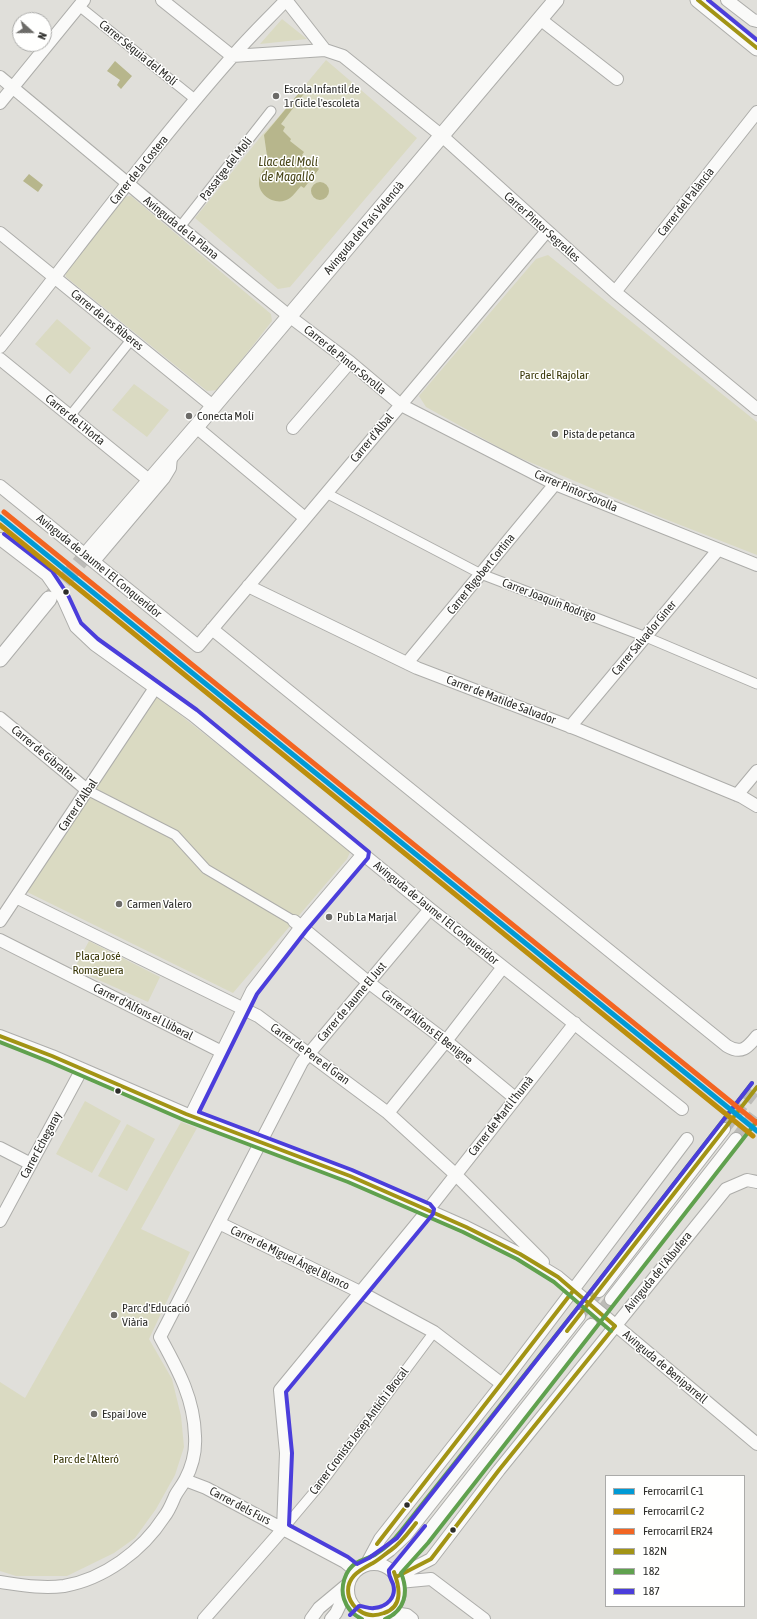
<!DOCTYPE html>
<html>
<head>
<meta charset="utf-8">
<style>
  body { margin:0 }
  #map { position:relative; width:757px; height:1619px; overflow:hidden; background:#e0dfda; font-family:"Asap Condensed",sans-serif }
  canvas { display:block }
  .legend { position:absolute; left:605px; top:1475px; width:140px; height:132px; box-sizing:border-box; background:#fffffe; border:1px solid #ababa9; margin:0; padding:5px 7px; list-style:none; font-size:12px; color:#2d2d2a }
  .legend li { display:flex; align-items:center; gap:8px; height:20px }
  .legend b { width:20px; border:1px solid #ababa9 }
  .north { position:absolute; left:12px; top:12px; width:40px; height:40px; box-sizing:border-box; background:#fffffe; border:1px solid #ababa9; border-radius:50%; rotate:111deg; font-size:11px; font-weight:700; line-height:16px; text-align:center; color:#2d2d2a }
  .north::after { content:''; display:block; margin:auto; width:14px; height:18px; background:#6c6b68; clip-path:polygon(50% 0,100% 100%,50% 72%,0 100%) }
</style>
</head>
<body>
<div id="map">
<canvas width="757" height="1619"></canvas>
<ul class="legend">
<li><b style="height:5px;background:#009ad5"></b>Ferrocarril C-1</li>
<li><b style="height:5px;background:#bc8e0d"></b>Ferrocarril C-2</li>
<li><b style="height:5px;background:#f26522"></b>Ferrocarril ER24</li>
<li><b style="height:5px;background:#a29415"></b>182N</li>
<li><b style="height:5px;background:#60a14e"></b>182</li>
<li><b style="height:5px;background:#4b3edb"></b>187</li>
</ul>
<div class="north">N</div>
</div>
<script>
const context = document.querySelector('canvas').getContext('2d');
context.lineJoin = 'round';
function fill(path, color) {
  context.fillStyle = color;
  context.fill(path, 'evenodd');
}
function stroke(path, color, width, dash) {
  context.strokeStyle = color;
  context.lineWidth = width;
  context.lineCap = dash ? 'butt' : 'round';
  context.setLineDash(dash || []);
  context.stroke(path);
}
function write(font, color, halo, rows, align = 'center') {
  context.font = font + ' "Asap Condensed",sans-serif';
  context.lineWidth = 3;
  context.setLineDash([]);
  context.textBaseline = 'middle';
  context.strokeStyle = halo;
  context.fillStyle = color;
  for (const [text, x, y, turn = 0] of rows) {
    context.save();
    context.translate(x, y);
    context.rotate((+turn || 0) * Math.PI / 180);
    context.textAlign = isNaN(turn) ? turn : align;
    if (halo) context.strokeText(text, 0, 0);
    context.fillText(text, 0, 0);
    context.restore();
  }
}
fill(new Path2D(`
  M 282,19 L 307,39 L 260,44 Z
  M 326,60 L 417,138 L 290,287 L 278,289 L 195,218 L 262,135 L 276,120 Z
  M 131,196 L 271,314 L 272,321 L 218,390 L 207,391 L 66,277 L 65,268 L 123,197 Z
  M 548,255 L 757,422 L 757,555 L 660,517 L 513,455 L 426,407 L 419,396 L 536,259 Z
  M 57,319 L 91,348 L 70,374 L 35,344 Z
  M 134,384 L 169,410 L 147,437 L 112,410 Z
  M 155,695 L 351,850 L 347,859 L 233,993 L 23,890 Z
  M 89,941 L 160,977 L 148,1002 L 74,969 Z
  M 85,1101 L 121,1121 L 92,1173 L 56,1154 Z
  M 181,1122 L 197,1128 L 141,1229 L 190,1252 L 149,1339 L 172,1379 L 181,1416 L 184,1447 L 175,1475 L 156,1509 L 135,1538 L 114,1553 L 67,1576 L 16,1576 L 0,1571 L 0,1382 L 25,1398 Z
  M 127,1124 L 155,1139 L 127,1191 L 98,1176 Z`), '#dadac2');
fill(new Path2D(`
  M 115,61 L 132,76 L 121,89 L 117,85 L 120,80 L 107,71 Z
  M 304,87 L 306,88 L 302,93 L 303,95 L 281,124 L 285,127 L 283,131 L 291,139 L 290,141 L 304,152 L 302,155 L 319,169 L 304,188 L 301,186 C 297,190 294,195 290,198 C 278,207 259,197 259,183 C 259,174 264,169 268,163 L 264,135 Z
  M 29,174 L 43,185 L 38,192 L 23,181 Z
  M311 191a9 9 0 1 1 18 0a9 9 0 1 1-18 0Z`), '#b7b68c');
stroke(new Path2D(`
  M 724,1129 L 757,1087
  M 736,1139 L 757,1111
  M 579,1316 L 599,1291
  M 591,1325 L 611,1299`), '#bcbbb7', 12, [12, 6]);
stroke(new Path2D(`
  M 49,599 L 90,550`), '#bcbbb7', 15, [15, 8]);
const pedestrian = new Path2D(`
  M 79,6 L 196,100
  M 180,227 L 271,111
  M 70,416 L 131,340
  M 326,493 L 481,574 L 646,637 L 757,684
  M 87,790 L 175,835 L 206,869 L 294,921
  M 283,1529 L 320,1485 L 434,1332`);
const minor = new Path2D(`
  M 162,0 L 232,56 L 325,50 L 286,0
  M 727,0 L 753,20 L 757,21
  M 540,19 L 617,79
  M 325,50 L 343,56 L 442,136 L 615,292 L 757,409
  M 0,77 L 180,227 L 289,316 L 350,362 L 401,405 L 555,484 L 757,565
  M 0,103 L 84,0
  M 0,233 L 214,407
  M 615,292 L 757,112
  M 0,347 C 77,250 150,150 232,57 C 249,37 268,19 286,0
  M 0,359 L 150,481
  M 196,427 L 305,518
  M 293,428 L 350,362
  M 0,486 L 198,646 L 547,231
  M 0,539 L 47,575 L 63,598 L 76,627 L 94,644 L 193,715 L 430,909 L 682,1109
  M 94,561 L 164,478 L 170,468 L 171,456
  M 248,586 L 417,668 L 579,730 L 742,797 L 757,806
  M 212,629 L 727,1046 C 742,1055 748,1047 757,1036
  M 407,663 L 555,484
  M 0,718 L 87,790
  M 570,727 L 718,550
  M 737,795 L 757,771
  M 16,897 L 258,1016 L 388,1113 L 455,1174 L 543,1262
  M 0,921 L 155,688
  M 294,921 L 368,982 L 446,1041 L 515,1098
  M 0,940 L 222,1052
  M 0,1036 L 52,1056 L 186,1114 L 350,1176 L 466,1227 L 520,1254 L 558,1277 L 757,1444
  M 388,1113 L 446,1041 L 503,967
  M 191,1115 L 252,991 L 301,927 L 363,854
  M 0,1148 L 31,1164
  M 0,1221 L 82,1069
  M 219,1223 L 360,1292 L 434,1332 L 502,1384
  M 599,1291 L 724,1129
  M 611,1299 L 736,1139
  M 185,1480 L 206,1488 L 345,1562 L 356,1571
  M 371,1564 L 390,1550 L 406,1535 L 579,1316
  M348 1590a26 26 0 1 1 52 0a26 26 0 1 1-52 0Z
  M 366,1565 L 380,1539 L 502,1384 L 687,1139
  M 394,1572 L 423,1539 L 591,1325
  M 396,1577 L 431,1559 L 499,1470 L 726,1189 L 747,1180 L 757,1182
  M 0,1582 C 21,1585 42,1589 64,1586 C 104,1579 142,1551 164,1517 C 169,1511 172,1503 175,1496 C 178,1490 182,1486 185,1480 C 192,1467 196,1451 195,1436 C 194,1398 178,1370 160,1337 L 302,1062 L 430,909
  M 399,1582 L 431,1579 L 484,1619
  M 387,1612 L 407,1615 L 412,1619
  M 204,1619 L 283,1529 L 286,1453 L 280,1390 L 428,1210 L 575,1023
  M 311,1619 L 319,1608 L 349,1583
  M 331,1619 L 336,1613 L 348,1588`);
const tertiary = new Path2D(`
  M 698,0 L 757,48
  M 90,550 L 196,427 L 556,0
  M 0,659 L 49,599`);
stroke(pedestrian, '#adadaa', 11);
stroke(minor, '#adadaa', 14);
stroke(tertiary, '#adadaa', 17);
stroke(pedestrian, '#fafaf9', 9);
stroke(minor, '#fafaf9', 12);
stroke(tertiary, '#fafaf9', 15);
stroke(new Path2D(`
  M 698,0 L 757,48
  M 0,1036 L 52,1056 L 186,1114 L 350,1176 L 466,1227 L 520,1254 L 558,1277 L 615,1326 L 499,1470 L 431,1559 L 396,1577
  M 567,1331 L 757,1087
  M 377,1544 L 573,1291
  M 394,1572 C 400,1588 403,1607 384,1613 C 376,1616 367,1616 360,1611 C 355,1608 351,1603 349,1597 C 344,1578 360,1570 373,1563 C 380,1559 385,1554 391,1550 C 401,1543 408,1533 416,1523`), '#a29415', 4);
stroke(new Path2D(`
  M 0,1042 L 50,1062 L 184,1120 L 348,1182 L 463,1232 L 517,1259 L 554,1282 L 611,1331
  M 362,1619 C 353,1615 347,1608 344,1599 C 340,1587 345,1570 356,1563 C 363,1559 370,1558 376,1554 C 386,1548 394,1540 401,1531 L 594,1287 L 752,1083
  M 385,1619 C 405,1611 409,1592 401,1573 L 428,1543 L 757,1121`), '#60a14e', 4);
stroke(new Path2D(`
  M 708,0 L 757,40
  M 4,534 L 52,571 L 68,595 L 81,623 L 98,639 L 197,710 L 369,852 L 368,858 L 306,931 L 257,994 L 199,1112 L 352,1170 L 430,1204 L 434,1209 L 433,1214 L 286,1392 L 292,1453 L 289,1525 L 348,1557 L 357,1564 L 369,1558 L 397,1538 L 594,1287 L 752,1083
  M 350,1615 L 359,1606 C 364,1606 369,1609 374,1608 C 387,1607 397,1597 393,1584 C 391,1579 388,1575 389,1570 L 425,1526`), '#4b3edb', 4);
stroke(new Path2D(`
  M 0,517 L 757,1131`), '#009ad5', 5);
stroke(new Path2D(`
  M 0,525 L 753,1136`), '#bc8e0d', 5);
stroke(new Path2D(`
  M 4,512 L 757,1123`), '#f26522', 5);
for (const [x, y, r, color] of [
  [276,96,4,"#6c6b68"],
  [189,416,4,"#6c6b68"],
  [555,434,4,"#6c6b68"],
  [66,592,3.5,"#2d2d2a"],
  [119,904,4,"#6c6b68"],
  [329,917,4,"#6c6b68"],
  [118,1091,3.5,"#2d2d2a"],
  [114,1315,4,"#6c6b68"],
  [94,1414,4,"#6c6b68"],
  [407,1505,3.5,"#2d2d2a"],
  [453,1530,3.5,"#2d2d2a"]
]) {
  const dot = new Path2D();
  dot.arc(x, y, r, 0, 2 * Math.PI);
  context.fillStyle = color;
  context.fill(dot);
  stroke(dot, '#fffffe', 1.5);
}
write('12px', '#2d2d2a', '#fffffe', [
  ["Carrer Séquia del Molí",138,53,39],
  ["Passatge del Molí",226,169,-52],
  ["Carrer de la Costera",139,170,-51],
  ["Carrer del Palància",686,202,-52],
  ["Carrer Pintor Segrelles",542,227,42],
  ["Avinguda de la Plana",181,228,39],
  ["Avinguda del País Valencià",364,228,-50],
  ["Carrer de les Riberes",107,320,39],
  ["Carrer de Pintor Sorolla",345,360,39],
  ["Carrer de L'Horta",75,420,39],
  ["Carrer d'Albal",372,438,-50],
  ["Carrer Pintor Sorolla",576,491,23],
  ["Avinguda de Jaume I El Conqueridor",99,566,39],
  ["Carrer Rigobert Cortina",481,574,-51],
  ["Carrer Joaquín Rodrigo",549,600,21],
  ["Carrer Salvador Giner",644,638,-50],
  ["Carrer de Matilde Salvador",501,700,21],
  ["Carrer de Gibraltar",44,754,40],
  ["Carrer d'Albal",78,805,-56],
  ["Avinguda de Jaume I El Conqueridor",436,913,39],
  ["Carrer de Jaume El Just",352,1002,-50],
  ["Carrer d'Alfons el Lliberal",143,1012,27],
  ["Carrer d'Alfons El Benigne",427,1027,38],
  ["Carrer de Pere el Gran",310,1054,36],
  ["Carrer de Martí l'humà",501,1116,-52],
  ["Carrer Echegaray",41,1145,-62],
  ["Carrer de Miguel Ángel Blanco",290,1258,26],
  ["Avinguda de l'Albufera",658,1272,-51],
  ["Avinguda de Beniparrell",665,1367,40],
  ["Carrer Cronista Josep Antich i Brocal",359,1431,-53],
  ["Carrer dels Furs",240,1506,28]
]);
write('12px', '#2d2d2a', '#fffffe', [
  ["Escola Infantil de",284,89],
  ["1r Cicle l'escoleta",284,103],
  ["Conecta Molí",197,416],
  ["Pista de petanca",563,434],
  ["Carmen Valero",127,904],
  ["Pub La Marjal",337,917],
  ["Parc d'Educació",122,1308],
  ["Viària",122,1322],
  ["Espai Jove",102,1414]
], 'left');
write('12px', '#383606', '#fffffe', [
  ["Parc del Rajolar",554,375],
  ["Plaça José",98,956],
  ["Romaguera",98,970],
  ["Parc de l'Alteró",86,1459]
]);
write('italic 13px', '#484518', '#fffffe', [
  ["Llac del Molí",288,162],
  ["de Magalló",288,177]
]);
</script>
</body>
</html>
